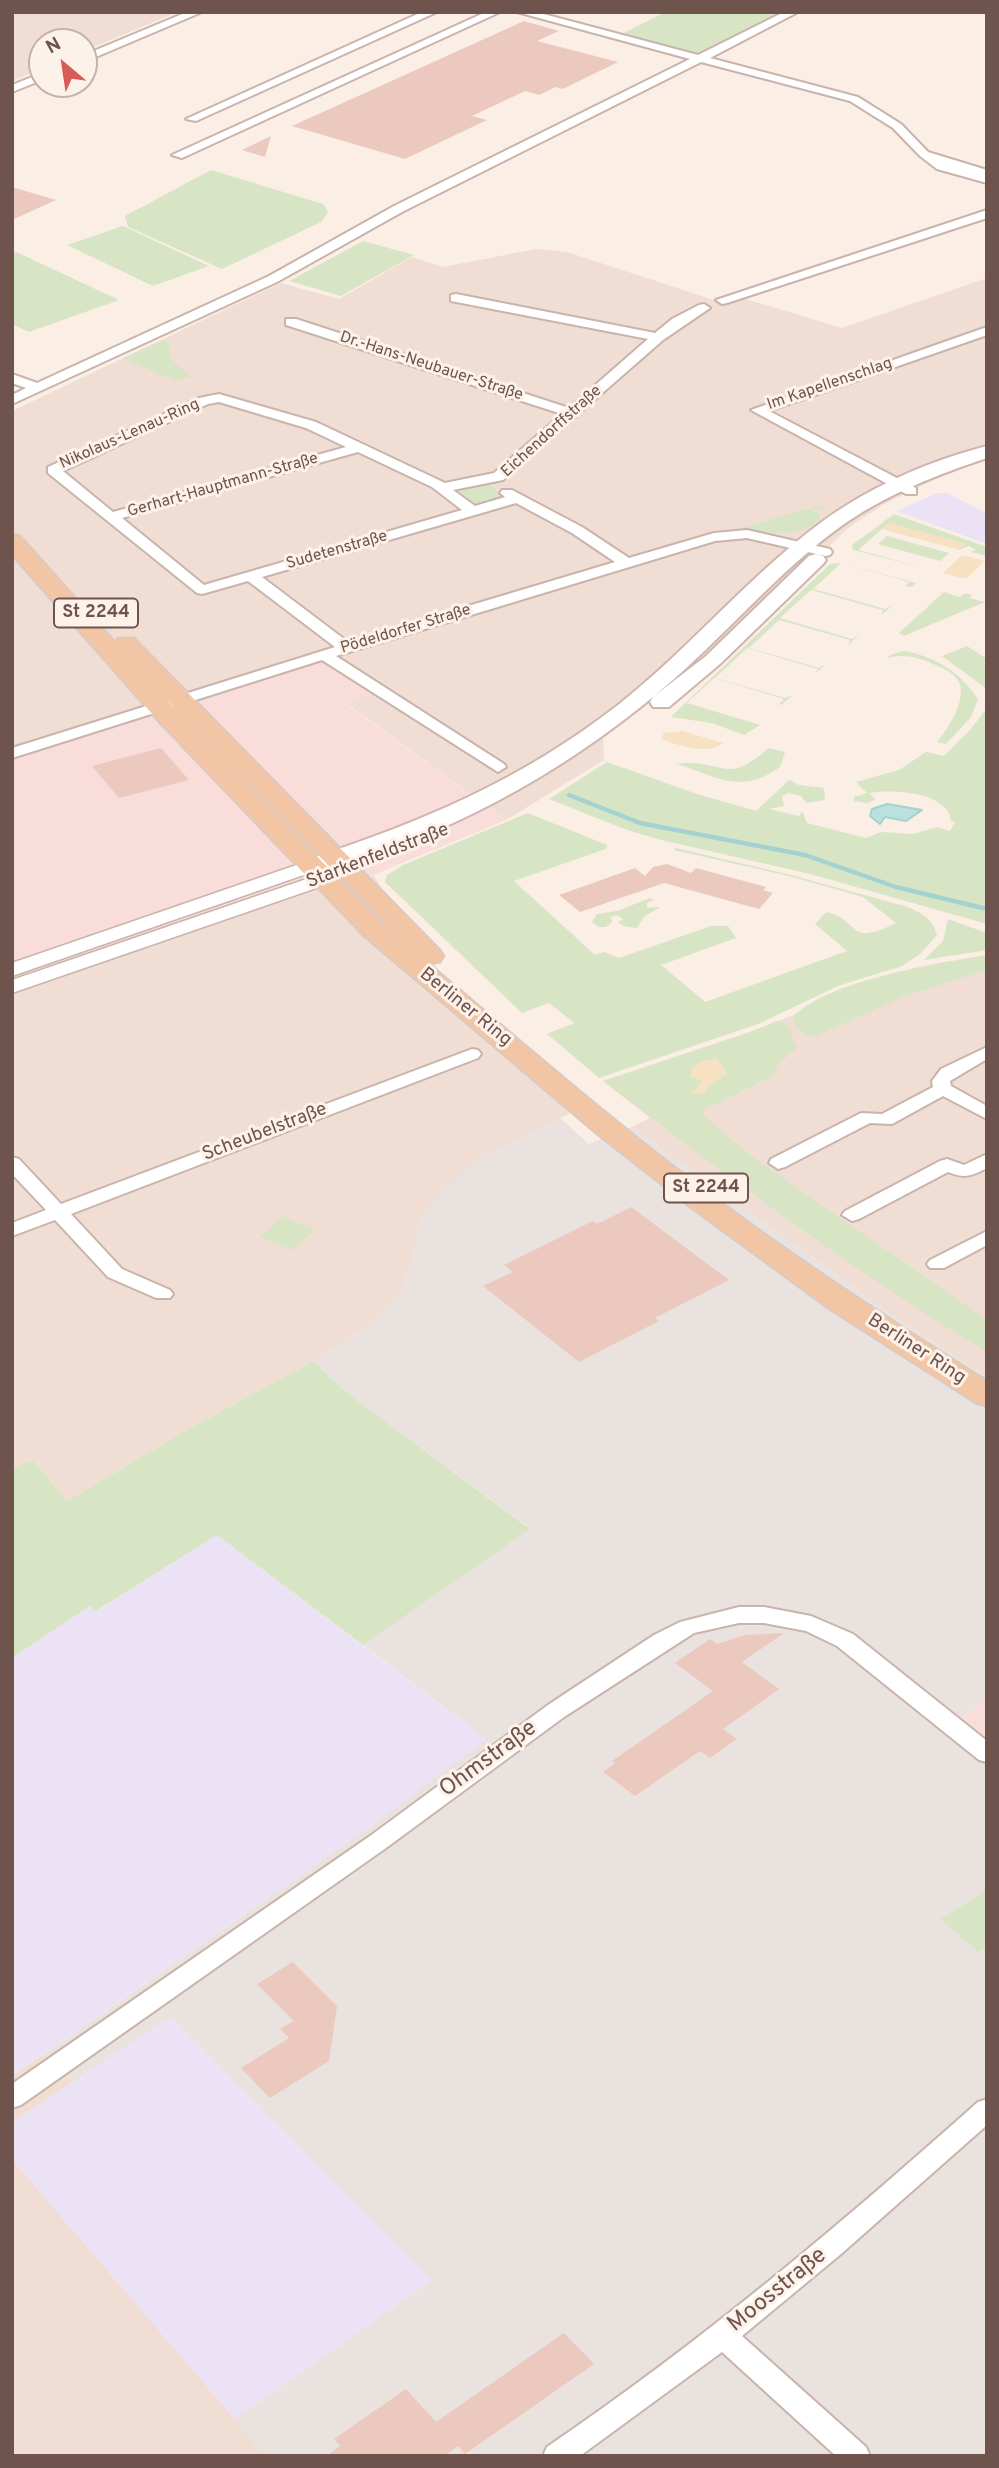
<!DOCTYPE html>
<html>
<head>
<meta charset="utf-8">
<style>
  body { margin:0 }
  #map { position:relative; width:999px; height:2468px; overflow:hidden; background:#faeee5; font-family:Overpass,sans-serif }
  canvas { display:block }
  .frame { position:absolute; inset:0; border:14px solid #6f534d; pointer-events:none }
  .north { position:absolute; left:28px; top:28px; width:70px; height:70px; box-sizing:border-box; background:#fdf2ea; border:2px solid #c4b2ab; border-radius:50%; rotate:331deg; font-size:19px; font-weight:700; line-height:28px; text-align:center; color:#6f534d }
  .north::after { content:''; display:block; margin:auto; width:24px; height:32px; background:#d75b56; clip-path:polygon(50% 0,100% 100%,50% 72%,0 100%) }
</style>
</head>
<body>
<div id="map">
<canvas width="999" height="2468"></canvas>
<div class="frame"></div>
<div class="north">N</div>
</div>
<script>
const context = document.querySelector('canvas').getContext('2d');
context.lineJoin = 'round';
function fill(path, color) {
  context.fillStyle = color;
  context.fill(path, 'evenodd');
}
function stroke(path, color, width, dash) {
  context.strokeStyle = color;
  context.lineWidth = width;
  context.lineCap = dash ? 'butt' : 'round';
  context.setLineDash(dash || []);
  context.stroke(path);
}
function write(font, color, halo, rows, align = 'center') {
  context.font = font + ' Overpass,sans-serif';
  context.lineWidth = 6;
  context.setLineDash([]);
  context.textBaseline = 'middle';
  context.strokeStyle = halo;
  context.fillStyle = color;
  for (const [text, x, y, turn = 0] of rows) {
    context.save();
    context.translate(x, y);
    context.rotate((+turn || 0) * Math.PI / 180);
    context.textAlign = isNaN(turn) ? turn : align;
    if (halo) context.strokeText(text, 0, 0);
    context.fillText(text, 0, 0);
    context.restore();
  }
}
fill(new Path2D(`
  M 12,12 L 178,12 L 84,51 L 84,42 L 42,42 L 42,69 L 12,81 Z
  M 536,249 L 567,252 L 714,300 L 746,299 L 842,328 L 987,278 L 987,454 L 884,504 L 848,528 L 722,650 L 603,737 L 604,760 L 506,820 L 346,703 L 375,693 L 12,755 L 12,411 L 281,283 L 339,299 L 412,257 L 443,267 Z
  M 373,875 L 438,970 L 590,1103 L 481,1157 L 412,1258 L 401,1290 L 375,1321 L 313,1361 L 183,1432 L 67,1501 L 33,1460 L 12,1468 L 12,977 Z
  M 987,955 L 987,1377 L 891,1314 L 632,1127 L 650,1118 L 603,1081 L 750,1032 L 794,1015 L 828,995 L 866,981 L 933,964 Z
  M 43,2055 L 73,2082 L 12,2123 L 12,2076 Z
  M 12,2159 L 235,2419 L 264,2456 L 12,2456 Z`), '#f0ded4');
fill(new Path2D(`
  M 325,657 L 376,692 L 346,704 L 506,820 L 373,875 L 12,977 L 12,755 Z
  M 987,1700 L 987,1746 L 955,1721 Z`), '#f9ddda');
fill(new Path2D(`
  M 560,1118 L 589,1144 L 632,1127 L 891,1314 L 987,1377 L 987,1700 L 955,1721 L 987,1746 L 987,2456 L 264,2456 L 235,2419 L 432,2280 L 171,2017 L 73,2082 L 43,2055 L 372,1825 L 486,1739 L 363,1645 L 530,1528 L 347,1393 L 313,1361 L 375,1321 L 401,1290 L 412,1258 L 418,1221 L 445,1187 L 481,1157 Z`), '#eae2df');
fill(new Path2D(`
  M 938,493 L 948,493 L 987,514 L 987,544 L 896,511 Z
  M 217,1535 L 486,1739 L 372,1825 L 12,2076 L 12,1658 L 90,1606 L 97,1611 Z
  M 171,2017 L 432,2280 L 235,2419 L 12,2159 L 12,2123 Z`), '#ebe2f6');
fill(new Path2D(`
  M 665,12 L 766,12 L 777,15 L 700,54 L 622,34 Z
  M 211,170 L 323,204 L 328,212 L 321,222 L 222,269 L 128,227 L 125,216 Z
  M 123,226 L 209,266 L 153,286 L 67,245 Z
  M 363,241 L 414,255 L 341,296 L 289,281 Z
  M 12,250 L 119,300 L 29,332 L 12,324 Z
  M 163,340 L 169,342 L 170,358 L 191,377 L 175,381 L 123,358 Z
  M 489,482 L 501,497 C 476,506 474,506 452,490 Z
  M 816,506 L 826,509 L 812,510 L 820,515 C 813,540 760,533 741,528 Z
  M 894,514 L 987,547 L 987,556 L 970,552 L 976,550 L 969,546 L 959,550 L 965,544 L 889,523 L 858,550 L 932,570 L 853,550 L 852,545 Z
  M 887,536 L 949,553 L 940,561 L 878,544 Z
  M 841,563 L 813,589 L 885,609 L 892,606 L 881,615 L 883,610 L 811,590 L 780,618 L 852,639 L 859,635 L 848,645 L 850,640 L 779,620 L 749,648 L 819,668 L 826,664 L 815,674 L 818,669 L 747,648 L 715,678 L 785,698 L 793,695 L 781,705 L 779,704 L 784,699 L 714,678 L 687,703 L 760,725 L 744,735 L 712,723 L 671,717 L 830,564 L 841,563 L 916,583 L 912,587 L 906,586 L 909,582 Z
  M 944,592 L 960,597 L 965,593 L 972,595 L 969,598 L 985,602 L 904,636 L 899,633 Z
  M 967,646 L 987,659 L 987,663 L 983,664 L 987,667 L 987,689 L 942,656 Z
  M 905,651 C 936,657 961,673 978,699 L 971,717 L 946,744 L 937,742 C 948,729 970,696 957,679 C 951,670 938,667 929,662 C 915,656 901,654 887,658 L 892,654 Z
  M 987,708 L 987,924 L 810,874 L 657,839 L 627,830 L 549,799 L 607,762 L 697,794 L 756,811 L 789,780 L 799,785 L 824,788 L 825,800 L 806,803 L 801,796 L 788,793 L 782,796 L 784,806 L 768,809 L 799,816 L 802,811 L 807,823 L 866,838 L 881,832 L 913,834 L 937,827 L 950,831 L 955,822 L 951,821 C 948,791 891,789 869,793 L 876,800 L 867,803 L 854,801 L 854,797 L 867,793 L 856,782 L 899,770 L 926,752 L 944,756 L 970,730 Z
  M 768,748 L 785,752 L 780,767 C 741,795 718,777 677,764 C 721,757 726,788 768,748 Z
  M 528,813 L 607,845 L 606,849 L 597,852 L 514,881 L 595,955 L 604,952 L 619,958 L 711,926 L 728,926 L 736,938 L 661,965 L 705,1002 L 847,951 L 815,924 L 826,912 C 862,920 845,948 896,923 L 863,897 L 789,876 L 674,850 L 676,848 L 791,875 L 908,907 C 923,914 932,918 937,935 L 920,954 L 902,966 L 838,986 L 758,1024 L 599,1078 L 547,1034 L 574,1023 L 549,1003 L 522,1013 L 385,882 L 387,875 L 403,865 Z
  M 650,898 L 654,900 L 647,903 L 647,908 L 661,907 L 645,916 L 637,928 L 624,926 L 618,922 L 623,919 L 617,915 L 611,917 L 612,922 L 606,927 L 599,927 L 592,922 L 597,914 L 617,911 Z
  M 948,919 L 987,933 L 987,950 L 924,960 L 943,941 Z
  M 987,955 L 987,970 L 905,996 L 816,1036 C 804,1038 797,1028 792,1018 C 827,980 936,964 987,955 Z
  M 780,1020 L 795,1033 L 790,1035 L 797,1047 L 777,1066 L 775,1075 L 701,1111 L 707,1119 L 754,1158 L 987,1320 L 987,1352 C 853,1271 727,1176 603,1081 L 750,1032 Z
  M 283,1216 L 315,1230 L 292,1250 L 260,1237 Z
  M 313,1361 L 347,1393 L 530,1529 L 363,1645 L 217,1535 L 96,1611 L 90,1606 L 12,1658 L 12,1468 L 33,1460 L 67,1501 L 183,1432 Z
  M 987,1890 L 987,1946 L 978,1952 L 941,1919 Z`), '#d8e5c5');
fill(new Path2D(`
  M 889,523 L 897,525 L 966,544 L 959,550 L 882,529 Z
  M 962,555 L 985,561 L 966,579 L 943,573 Z
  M 683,731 L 723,743 C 710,756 677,745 661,739 L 664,733 Z
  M 717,1058 L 727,1074 L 710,1085 L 704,1093 L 691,1094 L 702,1081 L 690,1076 L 691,1070 L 699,1062 Z`), '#f6e1c3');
const water = new Path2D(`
  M 887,804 L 922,810 L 906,821 L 885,817 L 880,824 L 870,816 L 872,809 Z`);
fill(water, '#bbe1df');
stroke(water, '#a3d2d0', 2);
stroke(new Path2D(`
  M 569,795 L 640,823 L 805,855 L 896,887 L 987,909`), '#a3d2d0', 4.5);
fill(new Path2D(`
  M 524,21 L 559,31 L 537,41 L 618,62 L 563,89 L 556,87 L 539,95 L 525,91 L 472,116 L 487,120 L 405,159 L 292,126 Z
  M 271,136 L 265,157 L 242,150 Z
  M 12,187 L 56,200 L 12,220 Z
  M 161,748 L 189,780 L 119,798 L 92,766 Z
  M 667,864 L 691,873 L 696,868 L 766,887 L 763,890 L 773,893 L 759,909 L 664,883 L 580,912 L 559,895 L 635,868 L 645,876 L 653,867 Z
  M 631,1207 L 729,1280 L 655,1318 L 659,1321 L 579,1362 L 483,1286 L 513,1272 L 504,1265 L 593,1221 L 597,1224 Z
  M 784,1633 L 742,1662 L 779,1689 L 723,1729 L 737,1739 L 710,1758 L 700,1751 L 635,1796 L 603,1772 L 615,1763 L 612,1761 L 713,1691 L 675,1663 L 710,1639 L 717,1644 L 745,1635 Z
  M 293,1962 L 337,2006 L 329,2061 L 270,2098 L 241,2068 L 289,2038 L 280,2029 L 294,2021 L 257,1984 Z
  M 564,2333 L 594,2364 L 465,2454 L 458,2446 L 444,2456 L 326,2456 L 340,2446 L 334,2439 L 406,2389 L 436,2422 Z`), '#ecc9bf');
const minor = new Path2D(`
  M 187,12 L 202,12 L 84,62 L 84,55 Z
  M 422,12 L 437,12 L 196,121 L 186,119 Z
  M 486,12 L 500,12 L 182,158 L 172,155 Z
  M 517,12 L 536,12 L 698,55 L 784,12 L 798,12 L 710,58 L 858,97 L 901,124 L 928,152 L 987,170 L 987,183 L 937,169 L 920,156 L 893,128 L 850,101 L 701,62 L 402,212 L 277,282 L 12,404 L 12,395 L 26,388 L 12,383 L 12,374 L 37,383 L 269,276 L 394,206 L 690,59 Z
  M 42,73 L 42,80 L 12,92 L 12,85 Z
  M 987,210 L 987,218 L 727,303 L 722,304 L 716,300 Z
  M 456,294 L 655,333 L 672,319 L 699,305 L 704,304 L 710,308 L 663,340 L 503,480 L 453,490 L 475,506 L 505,497 L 500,493 L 502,490 L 512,490 L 582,527 L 629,558 L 714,533 L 747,530 L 830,549 L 832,552 L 830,555 L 825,556 L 747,538 L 715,541 L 336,656 L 504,764 L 506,767 L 498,772 L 322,660 L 12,758 L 12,748 L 335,647 L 248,581 L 202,594 L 197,593 L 48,473 L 48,467 L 199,398 L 219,394 L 316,422 L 445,483 L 494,473 L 562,414 L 286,325 L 286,319 L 296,319 L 569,408 L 648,339 L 451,301 L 451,295 ZM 219,402 L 306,428 L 346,447 L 113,512 L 63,471 L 208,404 ZM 358,452 L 432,487 L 462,510 L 204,585 L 122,518 ZM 516,503 L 572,533 L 615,562 L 348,642 L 262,577 Z
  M 987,327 L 987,335 L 769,411 L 916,488 L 916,494 L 906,494 L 751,410 Z
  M 987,1047 L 987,1059 L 950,1081 L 951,1086 L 987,1106 L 987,1119 L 943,1096 L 892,1124 L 870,1123 L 785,1167 L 778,1169 L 769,1163 L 771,1159 L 861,1113 L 882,1114 L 933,1087 L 932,1081 L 941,1069 Z
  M 472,1049 L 478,1050 L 481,1054 L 478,1058 L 71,1214 L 122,1269 L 170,1290 L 173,1294 L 170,1298 L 156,1298 L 108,1277 L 55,1220 L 12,1236 L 12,1223 L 46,1210 L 12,1174 L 12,1157 L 19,1159 L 61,1204 Z
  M 987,1154 L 987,1168 C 971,1176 965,1179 948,1172 L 859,1219 L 852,1221 L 842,1215 L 845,1211 L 940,1161 L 947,1159 L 964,1165 Z
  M 987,1231 L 987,1245 L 944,1268 L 930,1268 L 927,1264 L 930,1260 Z
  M 739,1607 L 764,1607 L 811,1616 L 853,1634 L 987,1741 L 987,1762 L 979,1760 L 837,1646 L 806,1631 L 764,1623 L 739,1623 L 694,1633 L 564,1717 L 386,1848 L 21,2105 L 12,2108 L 12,2084 L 370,1836 L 548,1705 L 654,1635 L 680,1622 Z
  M 987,2099 L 987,2125 L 841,2254 L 742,2336 L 866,2447 L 870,2456 L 836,2456 L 722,2352 L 580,2456 L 543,2456 L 547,2447 C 700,2343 840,2225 978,2102 Z`);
const tertiary = new Path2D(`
  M 311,860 L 318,862 L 321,866 L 318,870 L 12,976 L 12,963 Z
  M 324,873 L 331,875 L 334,879 L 331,883 L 12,993 L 12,980 Z`);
const secondary = new Path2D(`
  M 987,446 L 987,458 C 939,474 890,493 847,522 C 778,570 724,638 659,692 C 559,776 441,840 314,872 L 306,870 L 303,865 L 306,860 C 422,822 520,781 618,705 C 689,649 747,578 819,524 C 867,488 928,461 987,446 Z
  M 816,554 L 823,556 L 826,560 L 823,564 L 720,664 L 669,707 L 653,707 L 650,702 L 653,697 L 706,656 L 809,556 Z`);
const primary = new Path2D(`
  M 12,534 L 20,536 L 115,642 L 118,638 L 134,638 L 440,950 L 444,956 L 440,962 L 429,964 C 521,1041 612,1121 709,1193 C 799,1261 892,1321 987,1381 L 987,1406 L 976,1403 L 828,1308 L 689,1206 L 596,1133 L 363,935 L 161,724 L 12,555 ZM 143,675 L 398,937 L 381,923 Z`);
stroke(minor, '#c9b4ac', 4);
stroke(tertiary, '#c9b4ac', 3);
stroke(secondary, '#ceb5ad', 4);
stroke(primary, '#d4cbca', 3);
fill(minor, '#fff');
fill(tertiary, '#fff');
fill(secondary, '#fff');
fill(primary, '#f2c6a4');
write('16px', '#6f534d', '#fdf2ea', [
  ["Dr.-Hans-Neubauer-Straße",431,367,18],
  ["Im Kapellenschlag",830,385,-19],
  ["Eichendorffstraße",552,432,-42],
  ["Nikolaus-Lenau-Ring",130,435,-24],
  ["Gerhart-Hauptmann-Straße",223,486,-16],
  ["Sudetenstraße",337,551,-16],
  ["Pödeldorfer Straße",406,630,-17]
]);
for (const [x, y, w] of [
  [96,613,84],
  [706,1188,84]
]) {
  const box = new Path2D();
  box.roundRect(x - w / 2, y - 14.5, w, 29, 5);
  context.fillStyle = '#fdf2ea';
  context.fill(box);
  stroke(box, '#6f534d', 2);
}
write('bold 18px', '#6f534d', null, [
  ["St 2244",96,613],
  ["St 2244",706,1188]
]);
write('19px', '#6f534d', '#fdf2ea', [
  ["Starkenfeldstraße",378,857,-21],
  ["Berliner Ring",465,1008,39],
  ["Scheubelstraße",265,1133,-21],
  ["Berliner Ring",916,1350,33]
]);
write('23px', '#6f534d', '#fdf2ea', [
  ["Ohmstraße",489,1760,-36],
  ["Moosstraße",778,2291,-39]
]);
</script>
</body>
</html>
